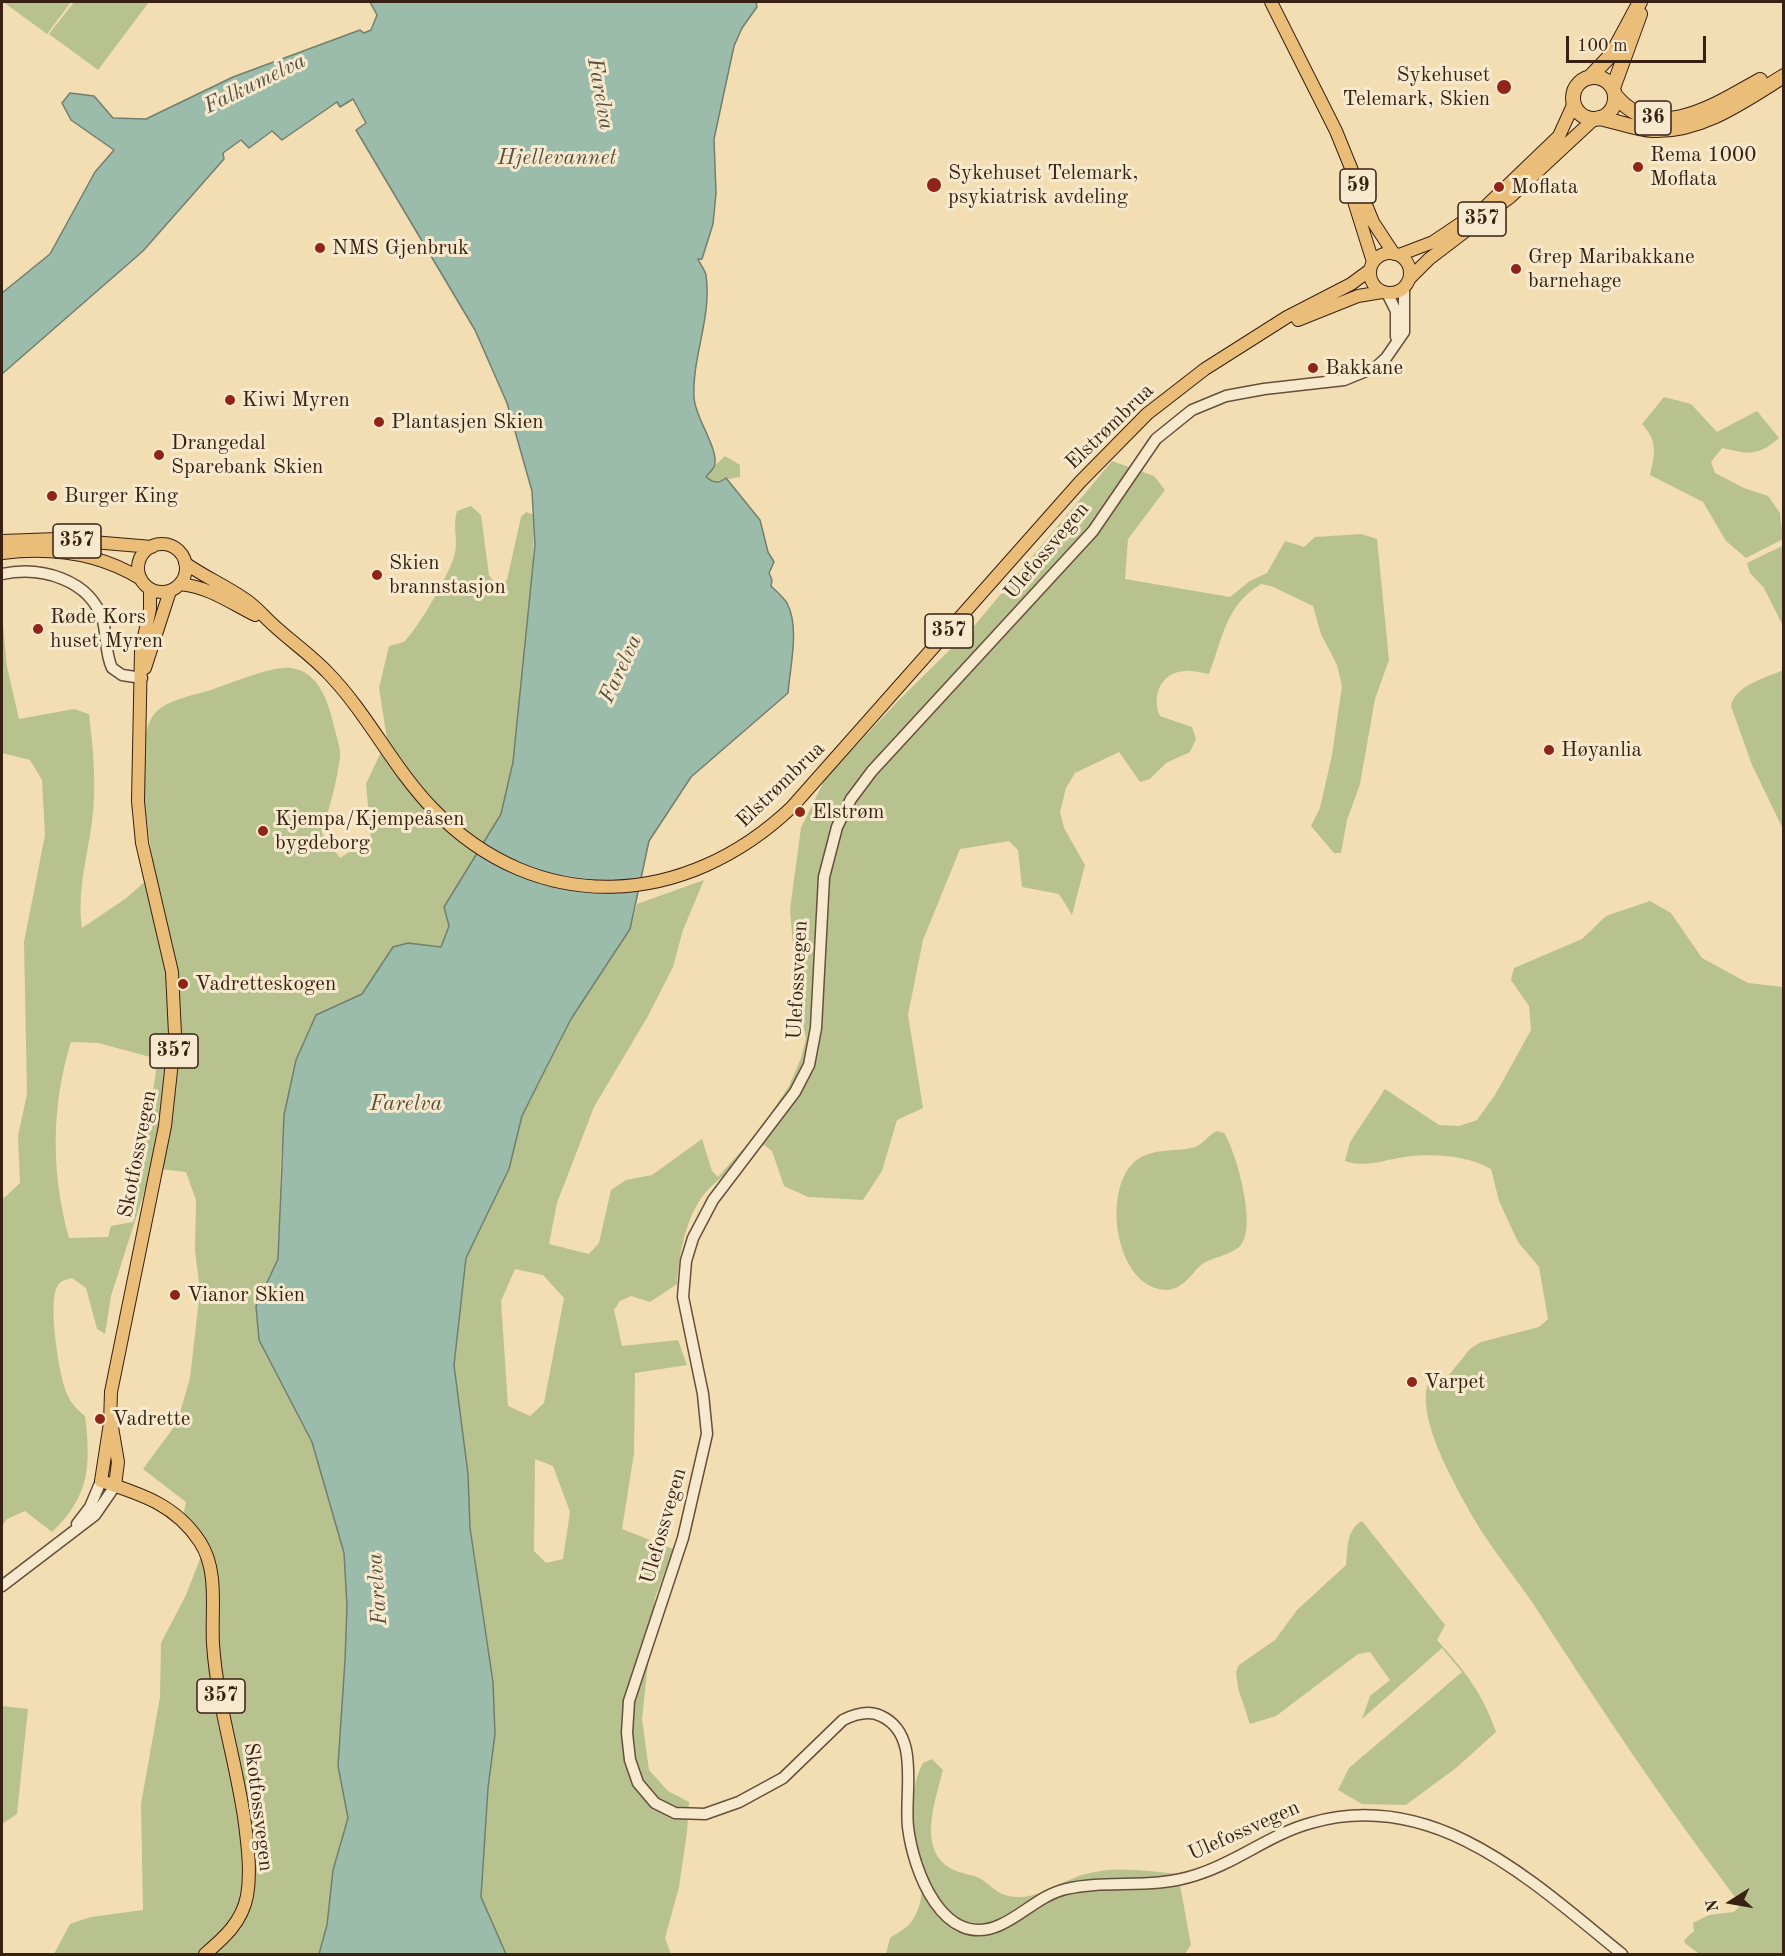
<!DOCTYPE html>
<html>
<head>
<meta charset="utf-8">
<style>
  body { margin:0 }
  #map { position:relative; width:1785px; height:1956px; overflow:hidden; background:#f3ddb2; font-family:"Old Standard TT",serif }
  canvas { display:block }
  .frame { position:absolute; inset:0; border:3px solid #382013; pointer-events:none }
  .north { position:absolute; left:1701px; top:1872px; width:60px; height:60px; -webkit-text-stroke:4px #f7e9cd; paint-order:stroke; rotate:259deg; font-size:16px; font-weight:700; line-height:24px; text-align:center; color:#382013 }
  .north::after { content:''; display:block; margin:auto; width:21px; height:27px; background:#382013; clip-path:polygon(50% 0,100% 100%,50% 72%,0 100%) }
  .scale { position:absolute; left:1566px; top:36px; width:140px; height:27px; box-sizing:border-box; border:3px solid #382013; border-top:0; padding-left:8px; font-size:18px; line-height:21px; white-space:nowrap; color:#382013; -webkit-text-stroke:4px #f7e9cd; paint-order:stroke }
</style>
</head>
<body>
<div id="map">
<canvas width="1785" height="1956"></canvas>
<div class="frame"></div>
<div class="north">N</div>
<div class="scale">100 m</div>
</div>
<script>
const context = document.querySelector('canvas').getContext('2d');
context.lineJoin = 'round';
function fill(path, color) {
  context.fillStyle = color;
  context.fill(path, 'evenodd');
}
function stroke(path, color, width, dash) {
  context.strokeStyle = color;
  context.lineWidth = width;
  context.lineCap = dash ? 'butt' : 'round';
  context.setLineDash(dash || []);
  context.stroke(path);
}
function write(font, color, halo, rows, align = 'center') {
  context.font = font + ' "Old Standard TT",serif';
  context.lineWidth = 6;
  context.setLineDash([]);
  context.textBaseline = 'middle';
  context.strokeStyle = halo;
  context.fillStyle = color;
  for (const [text, x, y, turn = 0] of rows) {
    context.save();
    context.translate(x, y);
    context.rotate((+turn || 0) * Math.PI / 180);
    context.textAlign = isNaN(turn) ? turn : align;
    if (halo) context.strokeText(text, 0, 0);
    context.fillText(text, 0, 0);
    context.restore();
  }
}
fill(new Path2D(`
  M 3,2 L 71,2 L 47,34 Z
  M 74,2 L 149,2 L 98,70 L 49,34 Z
  M 1664,397 L 1691,404 L 1717,432 L 1757,411 L 1779,438 C 1757,457 1749,454 1722,448 L 1711,462 L 1715,473 L 1744,488 L 1768,496 L 1780,513 L 1783,539 L 1746,558 L 1726,541 L 1703,502 L 1650,475 C 1655,453 1658,442 1642,424 Z
  M 725,456 L 740,465 L 740,477 L 712,482 L 706,477 L 706,474 Z
  M 1112,461 L 1154,476 L 1165,490 L 1128,539 L 1125,579 L 1230,597 L 1250,581 L 1267,573 L 1285,541 L 1304,547 L 1315,537 L 1361,534 L 1377,539 L 1389,660 L 1375,699 L 1360,784 L 1347,820 L 1341,853 L 1334,853 L 1311,826 L 1320,808 L 1332,755 L 1342,686 L 1337,665 L 1321,634 L 1313,606 L 1271,586 L 1261,584 C 1225,606 1223,638 1209,674 C 1201,673 1193,670 1185,671 C 1161,672 1151,696 1160,716 L 1192,727 L 1196,739 L 1190,752 L 1166,763 L 1150,779 L 1140,782 L 1119,752 L 1075,773 L 1066,788 L 1060,812 L 1064,828 L 1085,865 L 1072,915 L 1059,894 L 1022,887 L 1018,850 L 1009,841 L 960,849 L 923,940 L 908,1015 L 923,1108 L 897,1120 L 882,1171 L 863,1200 L 808,1197 L 784,1186 L 772,1151 L 764,1145 C 746,1160 722,1174 706,1192 C 686,1215 679,1254 677,1284 L 650,1302 L 631,1296 L 620,1301 L 614,1310 L 622,1346 L 678,1340 L 687,1365 L 635,1373 L 634,1453 L 622,1529 L 673,1549 L 655,1598 L 642,1719 L 649,1770 L 668,1791 L 689,1802 L 687,1832 L 679,1887 L 665,1938 L 671,1954 L 506,1954 L 481,1897 L 488,1788 L 495,1734 L 493,1682 L 470,1528 L 468,1474 L 454,1365 L 466,1258 L 509,1169 L 522,1116 L 571,1019 L 630,929 L 637,904 L 704,880 L 683,930 L 673,967 L 648,1016 L 594,1107 L 557,1203 L 549,1244 L 589,1254 L 599,1243 L 611,1190 L 626,1180 L 652,1175 L 702,1139 L 712,1171 L 718,1177 L 760,1130 L 789,1086 L 801,1058 L 806,1038 L 798,1005 L 790,909 L 801,828 L 825,779 L 898,701 L 975,625 ZM 515,1269 L 543,1275 L 564,1298 L 544,1403 L 530,1416 L 508,1406 L 501,1301 ZM 535,1459 L 553,1466 L 570,1512 L 563,1559 L 546,1563 L 534,1551 Z
  M 471,506 L 481,515 L 489,575 L 495,584 L 501,585 L 507,580 L 521,517 L 526,512 L 534,515 L 533,577 L 513,762 L 501,814 L 473,860 L 441,947 L 408,943 L 393,947 L 362,994 L 316,1015 L 281,1153 L 278,1259 L 256,1306 L 287,1389 L 312,1442 L 344,1553 L 347,1606 L 345,1660 L 338,1766 L 348,1818 L 333,1870 L 327,1925 L 319,1954 L 54,1954 L 70,1924 L 91,1917 L 143,1910 L 141,1804 L 160,1697 L 161,1643 L 186,1595 L 205,1546 L 182,1522 L 186,1502 L 143,1469 L 177,1423 L 190,1378 L 200,1290 L 195,1251 L 196,1200 L 186,1172 L 152,1168 L 111,1296 L 105,1334 L 97,1329 L 86,1288 L 72,1278 C 66,1280 60,1280 57,1287 C 48,1305 59,1375 67,1394 C 71,1403 77,1410 85,1416 C 91,1465 90,1496 52,1532 L 25,1511 L 7,1519 L 2,1526 L 2,1196 L 4,1198 L 20,1183 L 18,1136 L 27,1094 L 24,942 L 45,835 L 42,780 L 30,760 L 2,753 L 2,615 L 7,667 L 19,719 L 74,709 L 89,714 C 93,750 97,786 92,822 C 87,858 77,892 82,928 L 125,899 L 155,873 C 149,838 134,751 151,719 C 161,700 192,696 211,690 C 229,684 271,666 290,668 C 321,671 329,706 335,730 C 337,739 341,749 340,757 C 337,783 329,808 322,833 L 340,858 L 371,838 L 366,784 L 387,739 L 379,688 L 389,646 L 404,642 C 420,625 446,580 454,557 C 459,542 452,527 457,511 ZM 71,1042 L 98,1043 L 154,1058 L 156,1071 L 133,1222 L 111,1226 L 108,1237 L 69,1238 C 51,1173 51,1106 71,1042 Z
  M 1782,546 L 1784,548 L 1783,626 L 1764,588 L 1750,573 L 1747,563 Z
  M 1783,670 L 1783,829 L 1752,765 L 1731,706 C 1735,685 1766,678 1783,670 Z
  M 1650,901 L 1671,913 L 1702,958 L 1748,983 L 1783,987 L 1783,1954 L 1699,1954 L 1685,1943 L 1684,1940 L 1694,1931 L 1693,1923 L 1709,1915 L 1734,1912 L 1739,1907 L 1738,1901 C 1665,1805 1599,1706 1534,1605 C 1511,1571 1484,1540 1465,1503 C 1450,1475 1417,1416 1428,1384 L 1448,1376 L 1470,1349 L 1481,1342 L 1539,1327 L 1548,1319 L 1539,1267 L 1518,1242 L 1499,1201 L 1491,1169 C 1468,1155 1430,1153 1404,1157 C 1385,1160 1364,1168 1345,1161 L 1350,1142 L 1385,1089 L 1439,1125 L 1459,1126 L 1477,1120 L 1495,1095 L 1531,1030 L 1529,1006 L 1511,980 L 1514,968 L 1582,939 L 1606,916 Z
  M 1217,1131 L 1224,1133 C 1236,1151 1258,1228 1240,1246 C 1229,1257 1211,1256 1200,1266 C 1188,1278 1179,1294 1159,1289 C 1113,1279 1102,1184 1138,1159 C 1155,1148 1173,1152 1191,1148 C 1203,1146 1206,1136 1217,1131 Z
  M 1362,1521 L 1445,1625 L 1437,1640 C 1465,1671 1482,1692 1496,1732 L 1456,1768 L 1406,1805 L 1362,1804 L 1338,1790 L 1349,1768 L 1462,1672 L 1442,1648 L 1362,1719 L 1370,1696 L 1390,1680 L 1370,1652 L 1358,1654 L 1276,1716 L 1250,1724 L 1238,1688 L 1236,1672 L 1239,1665 L 1275,1640 L 1297,1610 L 1346,1565 C 1348,1548 1346,1530 1362,1521 Z
  M 2,1706 L 28,1709 L 17,1814 L 2,1824 Z
  M 932,1759 L 943,1770 C 936,1799 917,1848 950,1868 C 960,1874 972,1874 981,1879 C 997,1890 999,1897 1021,1897 C 1038,1897 1065,1880 1082,1875 C 1114,1865 1145,1871 1178,1874 L 1191,1945 L 1185,1954 L 886,1954 L 890,1938 C 897,1933 907,1928 912,1921 C 933,1891 914,1854 912,1822 C 911,1802 914,1780 923,1763 Z`), '#b8c28f');
const water = new Path2D(`
  M 370,2 L 756,2 L 757,7 L 742,28 L 734,46 L 714,139 L 716,193 L 713,224 L 702,259 L 698,259 C 700,264 705,270 706,275 C 712,318 692,356 694,397 C 694,417 721,451 714,467 C 712,471 708,473 706,477 C 714,483 718,484 726,478 L 760,520 L 768,552 L 774,562 L 769,573 L 772,580 L 771,586 C 776,591 783,597 787,603 C 800,628 790,666 788,693 L 691,777 L 649,841 L 630,929 L 571,1019 L 546,1068 L 522,1116 L 509,1169 L 466,1258 L 454,1365 L 468,1474 L 470,1528 L 493,1682 L 495,1734 L 488,1788 L 481,1897 L 506,1954 L 319,1954 L 327,1925 L 333,1870 L 348,1818 L 338,1766 L 345,1660 L 347,1606 L 344,1553 L 312,1442 L 259,1340 L 256,1306 L 278,1259 L 284,1115 L 296,1060 L 316,1015 L 362,994 L 393,947 L 408,943 L 441,947 L 449,926 L 444,907 L 501,814 L 513,762 L 535,545 L 532,491 L 507,403 L 475,330 L 356,130 L 366,123 L 353,99 L 340,107 L 337,102 L 282,140 L 272,131 L 249,148 L 241,140 L 223,153 L 224,159 L 143,251 L 2,374 L 2,293 L 50,254 L 95,172 L 114,150 L 71,120 L 62,103 L 70,93 L 94,96 L 113,118 L 146,119 L 233,77 L 360,30 L 364,33 L 371,30 L 377,15 Z`);
fill(water, '#9bbcab');
stroke(water, '#737e6e', 1.5);
const tertiary = new Path2D(`
  M 1404,288 L 1404,332 L 1386,358 L 1376,367 L 1344,380 L 1264,389 L 1226,396 L 1192,410 L 1156,439 L 1093,531 L 872,771 L 851,799 L 837,827 L 824,877 L 816,1028 L 809,1065 L 795,1092 L 713,1200 L 693,1238 L 686,1261 L 683,1297 L 703,1394 L 707,1434 L 683,1538 L 629,1701 L 627,1733 L 630,1760 L 638,1783 L 655,1803 L 675,1813 L 705,1814 L 739,1802 L 783,1778 L 843,1720 C 855,1714 869,1710 881,1716 C 921,1734 904,1793 908,1827 C 913,1870 943,1951 1000,1925 C 1023,1915 1040,1895 1066,1889 C 1108,1879 1151,1890 1196,1875 C 1236,1863 1270,1834 1311,1823 C 1435,1787 1534,1883 1622,1954
  M 1387,293 L 1396,311 L 1396,337
  M 2,574 C 41,566 90,579 103,621 C 107,637 105,653 112,668 L 122,675 L 142,678
  M 77,1524 L 90,1507 L 101,1481
  M 2,1586 L 95,1515 L 115,1486`);
const primary = new Path2D(`
  M 1271,2 L 1336,131 L 1373,222 L 1394,254
  M 1347,179 L 1373,262
  M1370 273a20 20 0 1 1 40 0a20 20 0 1 1-40 0Z
  M 1399,255 L 1433,242 L 1485,207 L 1559,136 L 1574,103
  M 1410,278 L 1429,259 L 1509,198 L 1594,119
  M 1298,320 L 1358,296 L 1382,292
  M 2,541 L 57,539 L 152,547
  M138 568a24 24 0 1 1 48 0a24 24 0 1 1-48 0Z
  M 2,553 C 50,547 99,553 141,579
  M 185,563 C 203,576 224,585 243,598 C 253,604 259,611 267,619 C 286,638 309,653 328,673 C 368,714 393,768 433,809 C 538,918 686,908 792,807 L 1080,482 L 1147,414 L 1205,369 L 1287,317 L 1351,284 L 1370,270
  M 180,584 C 209,587 229,602 255,615
  M 150,589 L 150,609 L 141,651 L 138,801 L 142,843 L 172,972 L 175,1034 L 165,1126 L 111,1392 L 110,1423 L 101,1481 C 141,1494 176,1505 200,1542 C 219,1571 211,1611 213,1644 C 217,1705 237,1764 245,1824 C 248,1848 251,1873 247,1896 C 242,1922 224,1938 205,1954
  M 145,668 L 170,591
  M 112,1427 L 118,1462 L 115,1486`);
const trunk = new Path2D(`
  M1573 98a21 21 0 1 1 42 0a21 21 0 1 1-42 0Z
  M 1589,78 L 1612,54 L 1640,2
  M 1613,88 L 1640,14
  M 1615,95 C 1656,146 1717,104 1760,80
  M 1599,118 C 1617,121 1635,129 1653,130 C 1702,132 1745,100 1784,76`);
stroke(tertiary, '#674f3b', 13);
stroke(primary, '#382013', 14);
stroke(trunk, '#382013', 16);
stroke(tertiary, '#f7e9cd', 10);
stroke(primary, '#eabe79', 12);
stroke(trunk, '#eabe79', 14);
for (const [x, y, r, color] of [
  [1504,87,8,"#8f2418"],
  [1638,167,6,"#8f2418"],
  [934,185,8,"#8f2418"],
  [1499,187,6,"#8f2418"],
  [320,248,6,"#8f2418"],
  [1516,269,6,"#8f2418"],
  [1313,368,6,"#8f2418"],
  [230,400,6,"#8f2418"],
  [379,422,6,"#8f2418"],
  [159,455,6,"#8f2418"],
  [52,496,6,"#8f2418"],
  [377,575,6,"#8f2418"],
  [38,629,6,"#8f2418"],
  [1549,750,6,"#8f2418"],
  [800,812,6,"#8f2418"],
  [263,831,6,"#8f2418"],
  [183,984,6,"#8f2418"],
  [175,1295,6,"#8f2418"],
  [1412,1382,6,"#8f2418"],
  [100,1419,6,"#8f2418"]
]) {
  const dot = new Path2D();
  dot.arc(x, y, r, 0, 2 * Math.PI);
  context.fillStyle = color;
  context.fill(dot);
  stroke(dot, '#f7e9cd', 2);
}
for (const [x, y, w] of [
  [1653,118,36],
  [1358,186,36],
  [1482,219,48],
  [77,541,48],
  [949,631,48],
  [174,1051,48],
  [221,1696,48]
]) {
  const box = new Path2D();
  box.roundRect(x - w / 2, y - 17, w, 34, 4.5);
  context.fillStyle = '#f7e9cd';
  context.fill(box);
  stroke(box, '#382013', 1.5);
}
write('bold 20px', '#382013', null, [
  ["36",1653,118],
  ["59",1358,186],
  ["357",1482,219],
  ["357",77,541],
  ["357",949,631],
  ["357",174,1051],
  ["357",221,1696]
]);
write('21px', '#382013', '#f7e9cd', [
  ["Sykehuset",1490,75,"right"],
  ["Telemark, Skien",1490,99,"right"],
  ["Rema 1000",1650,155],
  ["Moflata",1650,179],
  ["Sykehuset Telemark,",948,173],
  ["psykiatrisk avdeling",948,197],
  ["Moflata",1511,187],
  ["NMS Gjenbruk",332,248],
  ["Grep Maribakkane",1528,257],
  ["barnehage",1528,281],
  ["Bakkane",1325,368],
  ["Kiwi Myren",242,400],
  ["Plantasjen Skien",391,422],
  ["Drangedal",171,443],
  ["Sparebank Skien",171,467],
  ["Burger King",64,496],
  ["Skien",389,563],
  ["brannstasjon",389,587],
  ["Røde Kors",50,617],
  ["huset Myren",50,641],
  ["Høyanlia",1561,750],
  ["Elstrøm",812,812],
  ["Kjempa/Kjempeåsen",275,819],
  ["bygdeborg",275,843],
  ["Vadretteskogen",195,984],
  ["Vianor Skien",187,1295],
  ["Varpet",1424,1382],
  ["Vadrette",112,1419]
], 'left');
write('21px', '#382013', '#f7e9cd', [
  ["Elstrømbrua",1110,427,-44],
  ["Ulefossvegen",1047,551,-50],
  ["Elstrømbrua",781,785,-44],
  ["Ulefossvegen",798,980,-87],
  ["Skotfossvegen",138,1154,-79],
  ["Ulefossvegen",664,1526,-74],
  ["Skotfossvegen",258,1807,83],
  ["Ulefossvegen",1244,1831,-24]
]);
write('italic 22px', '#564f41', '#f7e9cd', [
  ["Falkumelva",255,84,-26],
  ["Farelva",600,94,80],
  ["Hjellevannet",557,158],
  ["Farelva",621,669,-65],
  ["Farelva",406,1104],
  ["Farelva",378,1589,-94]
]);
</script>
</body>
</html>
